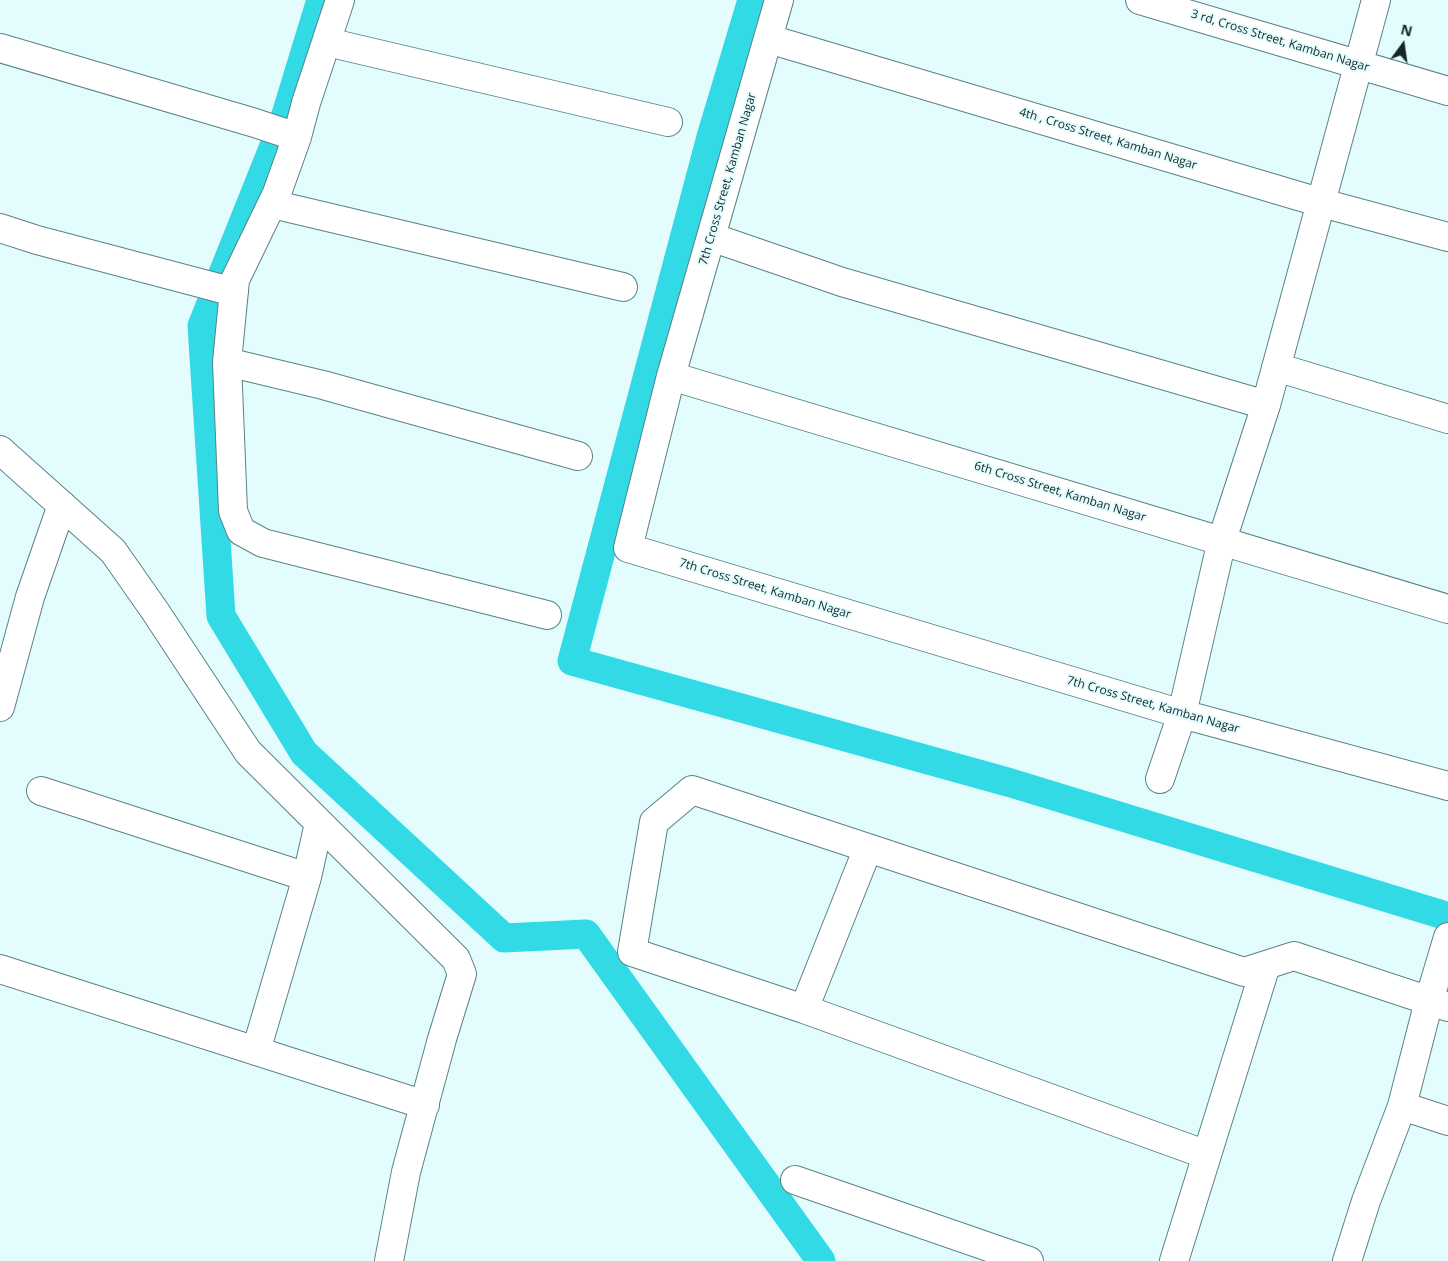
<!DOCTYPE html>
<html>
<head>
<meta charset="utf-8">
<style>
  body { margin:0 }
  #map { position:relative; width:1448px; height:1261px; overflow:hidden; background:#e3fdff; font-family:"Open Sans",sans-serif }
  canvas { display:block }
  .north { position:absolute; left:1378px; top:20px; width:50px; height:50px; -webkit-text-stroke:4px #e3fdff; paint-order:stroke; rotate:14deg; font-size:14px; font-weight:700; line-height:20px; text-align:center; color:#152627 }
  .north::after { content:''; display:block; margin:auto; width:18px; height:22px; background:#152627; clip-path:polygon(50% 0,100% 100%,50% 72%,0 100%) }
</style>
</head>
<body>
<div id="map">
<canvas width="1448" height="1261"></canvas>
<div class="north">N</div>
</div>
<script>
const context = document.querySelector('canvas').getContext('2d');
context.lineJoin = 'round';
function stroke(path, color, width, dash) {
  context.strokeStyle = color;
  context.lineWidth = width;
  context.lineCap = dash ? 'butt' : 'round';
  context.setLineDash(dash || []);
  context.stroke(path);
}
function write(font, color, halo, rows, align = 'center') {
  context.font = font + ' "Open Sans",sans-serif';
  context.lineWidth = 4;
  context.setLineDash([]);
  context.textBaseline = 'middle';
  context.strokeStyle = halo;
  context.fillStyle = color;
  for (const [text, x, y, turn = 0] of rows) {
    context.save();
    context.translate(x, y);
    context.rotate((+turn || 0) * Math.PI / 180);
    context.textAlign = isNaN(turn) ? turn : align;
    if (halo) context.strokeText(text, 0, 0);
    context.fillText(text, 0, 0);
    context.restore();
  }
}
stroke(new Path2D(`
  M 321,0 L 284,121 L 202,326 L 221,616 L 304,753 L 504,938 L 586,934 L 821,1261
  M 752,0 L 711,137 L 572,661 L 1011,783 L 1440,914`), '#32dae5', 29);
const minor = new Path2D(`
  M 340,0 L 306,103 L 297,137 L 277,193 L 235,280 L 227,362 L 233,511 L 241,531 L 263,543 L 547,615
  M 779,0 L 671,376 L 628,548 L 1182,714 L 1448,786
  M 1140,0 L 1448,91
  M 769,39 L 1322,203 L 1448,237
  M 327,42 L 668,122
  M 0,48 L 255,123 L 297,137
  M 272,204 L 623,287
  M 0,228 L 37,240 L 234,292
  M 711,237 L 842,282 L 1266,405
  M 227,362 L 323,385 L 578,456
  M 1276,367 L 1448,419
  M 671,376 L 1448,609
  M 0,450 L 113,551 L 155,611 L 248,752 L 456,959 L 462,974 L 442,1039 L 406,1172 L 389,1261
  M 0,707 L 30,597 L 62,505
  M 1160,779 L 1182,714 L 1222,540 L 1266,405 L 1376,0
  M 41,791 L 307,877
  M 0,969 L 425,1105
  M 804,1009 L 868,848
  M 256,1051 L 307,877 L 319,823
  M 1402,1106 L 1448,1121
  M 1207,1155 L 804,1009 L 632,952 L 654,822 L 692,790 L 1244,972 L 1294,956 L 1448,1007
  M 795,1180 L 1029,1261
  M 1174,1261 L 1266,965
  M 1347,1261 L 1366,1201 L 1402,1106 L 1429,1001 L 1448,937`);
stroke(minor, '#5a8285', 30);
stroke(minor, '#fff', 28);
write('12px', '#152627', '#e3fdff', [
  ["3 rd, Cross Street, Kamban Nagar",1280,41,17],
  ["4th , Cross Street, Kamban Nagar",1108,139,17],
  ["7th Cross Street, Kamban Nagar",728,179,-74],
  ["6th Cross Street, Kamban Nagar",1060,492,17],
  ["7th Cross Street, Kamban Nagar",765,589,17],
  ["7th Cross Street, Kamban Nagar",1153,705,16]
]);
</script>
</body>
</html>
